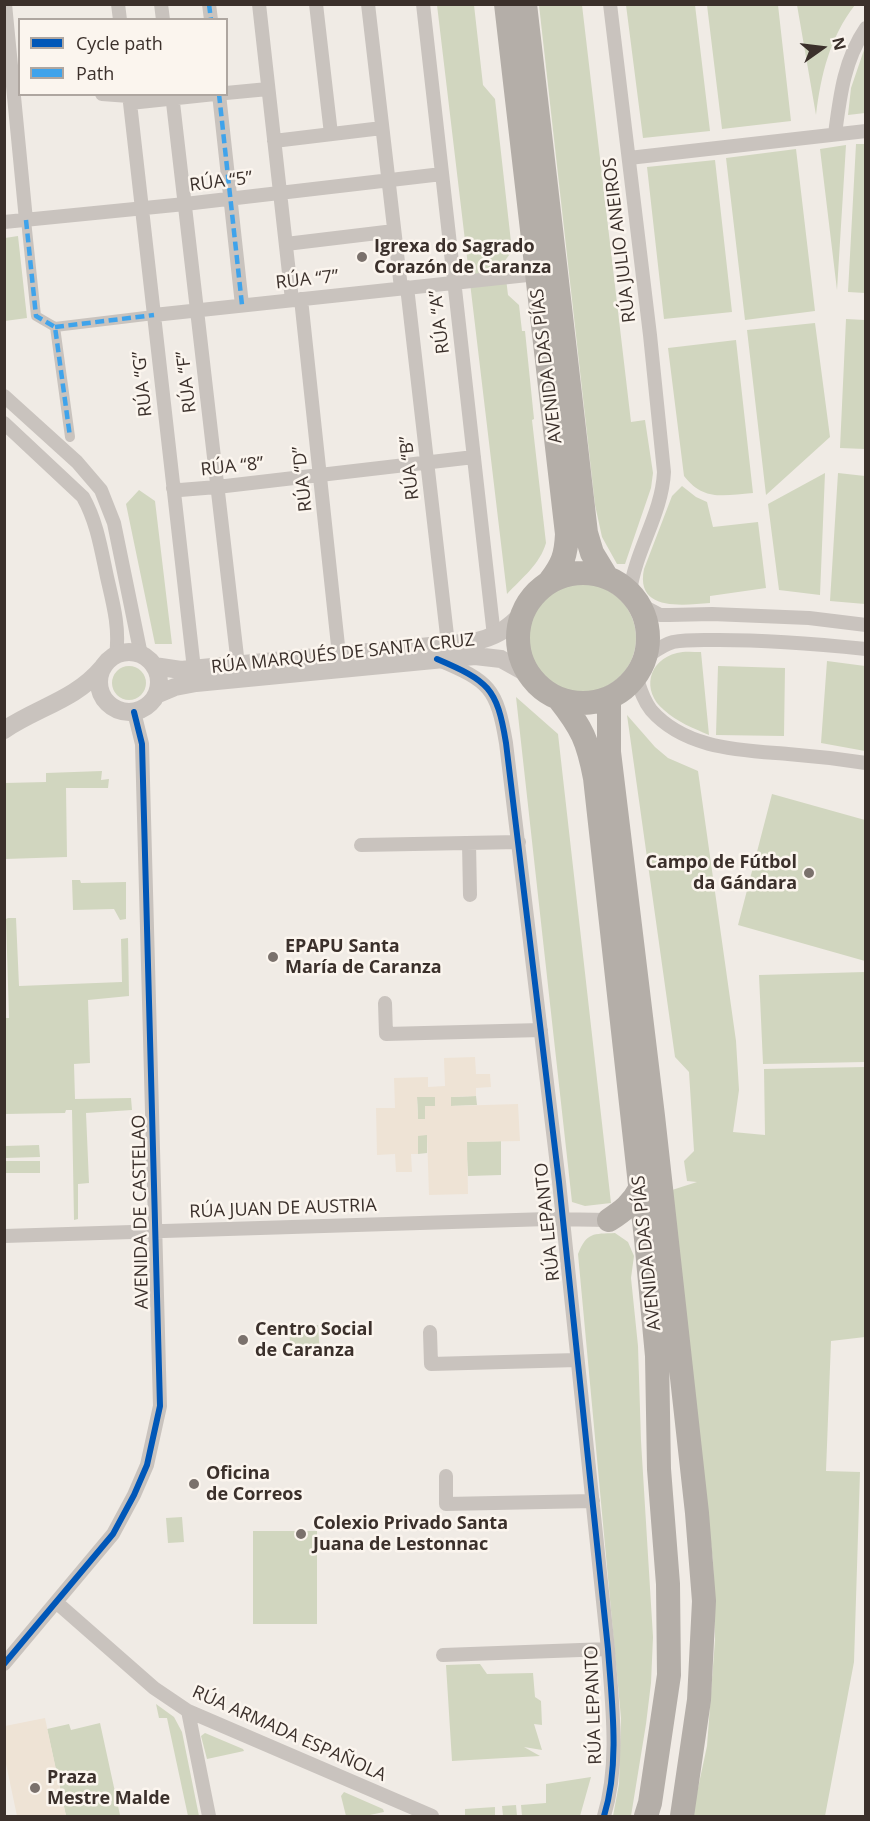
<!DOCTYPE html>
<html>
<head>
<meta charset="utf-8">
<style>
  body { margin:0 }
  #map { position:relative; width:870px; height:1821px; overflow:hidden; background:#f0ebe5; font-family:"Open Sans",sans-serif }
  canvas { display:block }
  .frame { position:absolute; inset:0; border:6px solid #3b302b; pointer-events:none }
  .legend { position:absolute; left:18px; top:18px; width:210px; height:78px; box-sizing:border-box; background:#fbf5ee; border:2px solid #aea6a0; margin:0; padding:8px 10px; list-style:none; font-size:18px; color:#3b302b }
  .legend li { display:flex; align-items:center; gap:12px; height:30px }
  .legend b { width:30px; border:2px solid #aea6a0 }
  .north { position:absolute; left:792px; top:18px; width:60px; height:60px; -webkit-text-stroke:4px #fbf5ee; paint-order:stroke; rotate:76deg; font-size:16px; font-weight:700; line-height:24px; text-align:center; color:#3b302b }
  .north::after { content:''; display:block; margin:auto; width:21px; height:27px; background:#3b302b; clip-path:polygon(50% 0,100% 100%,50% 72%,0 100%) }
</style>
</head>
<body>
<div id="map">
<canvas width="870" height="1821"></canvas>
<div class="frame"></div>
<ul class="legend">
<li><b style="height:8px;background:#0057b8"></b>Cycle path</li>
<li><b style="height:8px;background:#3fa3eb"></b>Path</li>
</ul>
<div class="north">N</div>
</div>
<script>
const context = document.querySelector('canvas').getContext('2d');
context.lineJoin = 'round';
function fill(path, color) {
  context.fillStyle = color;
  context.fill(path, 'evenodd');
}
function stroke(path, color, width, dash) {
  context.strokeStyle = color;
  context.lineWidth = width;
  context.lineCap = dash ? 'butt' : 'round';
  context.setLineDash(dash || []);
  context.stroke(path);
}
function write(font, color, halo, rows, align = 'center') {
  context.font = font + ' "Open Sans",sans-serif';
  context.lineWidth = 5;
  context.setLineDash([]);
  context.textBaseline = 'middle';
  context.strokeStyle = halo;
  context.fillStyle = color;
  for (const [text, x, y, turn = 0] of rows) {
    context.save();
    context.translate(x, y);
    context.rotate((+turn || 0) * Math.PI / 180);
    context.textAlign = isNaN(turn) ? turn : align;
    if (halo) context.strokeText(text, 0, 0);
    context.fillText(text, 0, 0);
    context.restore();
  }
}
fill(new Path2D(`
  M 437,5 L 474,5 L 483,85 L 495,99 L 512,251 L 504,262 L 508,295 L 519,305 L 522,331 L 525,331 L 534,419 L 532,420 L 546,543 C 540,564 522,578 507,594 Z
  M 539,5 L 582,5 L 631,422 L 645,420 L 653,473 L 651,488 L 625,564 L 617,564 L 602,537 L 595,505 Z
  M 626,5 L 695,5 L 710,131 L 643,138 Z
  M 707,5 L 778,5 L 791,121 L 722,129 Z
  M 797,5 L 855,5 C 830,37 821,74 816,115 Z
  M 865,47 L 865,113 L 848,115 L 851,88 Z
  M 856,144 L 865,144 L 865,293 L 848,292 Z
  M 846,145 L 837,290 L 820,149 Z
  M 796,149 L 815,311 L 745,320 L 726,158 Z
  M 715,160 L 732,312 L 664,319 L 647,167 Z
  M 18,236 L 27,318 L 5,321 L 5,238 Z
  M 846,319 L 865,320 L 865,449 L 840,448 Z
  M 815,323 L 830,437 L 766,495 L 747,330 Z
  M 736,340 L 753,493 C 725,495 704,502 684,476 L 668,348 Z
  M 825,473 L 820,595 L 779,590 L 768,504 Z
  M 838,473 L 865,476 L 865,604 L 830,601 Z
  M 682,486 L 696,497 L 707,502 L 713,527 L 758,522 L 766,588 L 710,596 L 710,603 C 683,605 635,612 644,569 L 672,496 Z
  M 139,490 L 155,501 L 172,644 L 155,644 L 126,504 Z
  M528 638a54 54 0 1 1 108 0a54 54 0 1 1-108 0Z
  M 701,652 L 709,735 C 693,728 677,722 664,710 C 641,691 648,660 677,653 C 684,651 693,652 701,652 Z
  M 827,661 L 865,666 L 865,751 L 821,743 Z
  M112 683a17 17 0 1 1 34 0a17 17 0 1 1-34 0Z
  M 718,666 L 785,668 L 784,736 L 716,735 Z
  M 516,697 L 558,734 L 611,1203 L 585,1206 L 572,1202 Z
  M 627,715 L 655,747 L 668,758 L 698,771 L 736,1041 L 739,1090 L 733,1132 L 765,1135 L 764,1069 L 865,1067 L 865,1337 L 831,1341 L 826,1471 L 860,1472 L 854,1662 L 825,1816 L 692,1816 L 707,1746 L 715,1640 L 713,1562 L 672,1190 L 697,1182 L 687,1181 L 684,1161 L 694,1151 L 689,1072 L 675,1057 Z
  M 102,771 L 101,780 L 109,779 L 108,788 L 66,788 L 67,857 L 5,859 L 5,783 L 46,782 L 46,773 Z
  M 772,794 L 865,820 L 865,961 L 738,925 Z
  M 72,880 L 80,880 L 81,883 L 126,882 L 126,919 L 120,920 L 114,909 L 73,910 Z
  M 8,918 L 16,918 L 19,986 L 122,982 L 121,939 L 128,938 L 129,996 L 88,1000 L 90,1063 L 74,1064 L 75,1099 L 131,1098 L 132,1110 L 86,1113 L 89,1183 L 78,1184 L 78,1219 L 74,1220 L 72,1110 L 66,1110 L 65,1113 L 5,1114 L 4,1018 L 9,1018 L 6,919 Z
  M 865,972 L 865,1062 L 763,1064 L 759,975 Z
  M 476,1096 L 477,1105 L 451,1106 L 451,1097 Z
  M 417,1097 L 435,1097 L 435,1106 L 425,1119 L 418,1119 Z
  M 418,1135 L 427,1135 L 427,1153 L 418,1154 Z
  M 501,1141 L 501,1175 L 468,1176 L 466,1142 Z
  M 39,1145 L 40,1157 L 5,1158 L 5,1146 Z
  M 5,1161 L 40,1161 L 40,1173 L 5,1173 Z
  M 615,1233 L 628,1242 L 634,1256 L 631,1278 L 638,1346 L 641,1441 L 653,1637 L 651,1683 L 646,1724 L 631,1816 L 613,1816 L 619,1784 L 621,1718 L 578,1254 C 587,1232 593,1234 615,1233 Z
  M 318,1325 L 320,1355 L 291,1357 L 289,1328 Z
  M 182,1517 L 184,1542 L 168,1543 L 166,1518 Z
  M 253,1531 L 317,1531 L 317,1624 L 253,1624 Z
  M 480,1664 L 487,1674 L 533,1673 L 535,1697 L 541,1701 L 542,1725 L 534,1724 L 542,1750 L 524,1747 L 540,1756 L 452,1761 L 446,1665 Z
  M 156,1704 L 174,1717 L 182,1732 L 199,1816 L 188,1816 L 167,1718 L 159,1718 Z
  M 100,1723 L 120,1815 L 66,1816 L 47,1729 L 69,1724 L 71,1730 Z
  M 205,1733 L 243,1749 L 244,1751 L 207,1759 L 201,1736 Z
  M 591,1777 L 580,1816 L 522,1816 L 521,1805 L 546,1803 L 546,1784 Z
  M 344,1792 L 383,1809 L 384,1812 L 365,1816 L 346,1816 L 341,1796 Z
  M 516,1805 L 517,1816 L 503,1816 L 502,1806 Z
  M 495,1807 L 495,1816 L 465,1816 L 465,1809 Z`), '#d1d6bf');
fill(new Path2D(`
  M 475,1057 L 476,1074 L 490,1074 L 491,1087 L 476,1088 L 476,1096 L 451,1097 L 451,1106 L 518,1104 L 520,1141 L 467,1142 L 468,1194 L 429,1195 L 427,1135 L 418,1136 L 418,1154 L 411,1154 L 412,1172 L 396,1172 L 395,1154 L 377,1155 L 376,1108 L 395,1108 L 394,1078 L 428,1077 L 428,1087 L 445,1086 L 444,1058 ZM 435,1097 L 435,1106 L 425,1106 L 425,1119 L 418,1119 L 417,1097 Z
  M 45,1718 L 66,1816 L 17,1816 L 5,1759 L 5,1726 Z`), '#eee3d5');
stroke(new Path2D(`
  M 26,220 L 36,316 L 55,327 L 70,437
  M 55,327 L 154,315`), '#c9c3be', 10);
stroke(new Path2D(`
  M 5,4 L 26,220
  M 118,4 L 120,20
  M 161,4 L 163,20
  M 209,4 L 211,20
  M 259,4 L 292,300
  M 316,4 L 331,134
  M 368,4 L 401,288
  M 423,4 L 494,636
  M 610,4 L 650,335 L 664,472 C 662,514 635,551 630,592
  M 226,93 L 268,89
  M 102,94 L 129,96
  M 129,94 L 194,669
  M 172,94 L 238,665
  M 219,94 L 242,305
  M 130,103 L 215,94
  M 835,134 C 840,96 844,60 866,28
  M 274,141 L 382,128
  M 629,158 L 866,131
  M 4,222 L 185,204 L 442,174
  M 286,244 L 394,231
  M 407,287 L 448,644
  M 301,299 L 339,655
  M 154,315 L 537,274
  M 4,396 L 77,462 L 101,490 L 114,523 L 141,655
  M 4,423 L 83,497 C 97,522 101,549 107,577 C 113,603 120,628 116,655
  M 173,488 L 180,490 L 217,487 L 474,457
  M 639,604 L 660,615 L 669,615 L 712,614 L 809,618 L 866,625
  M 645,658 C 654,652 662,645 673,642 C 688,639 704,640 719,640 C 768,640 817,644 866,649
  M 439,660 C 489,681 497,688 506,743 L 559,1182 L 608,1649 C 612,1704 620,1764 604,1816
  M 636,676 C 640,688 643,700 651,710 C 685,749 740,750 788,754 C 814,756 840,759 866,763
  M 469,843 L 470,895
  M 361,845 L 519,842
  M 385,1003 L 386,1034 L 541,1030
  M 4,1236 L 548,1219 L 609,1220
  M 430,1332 L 431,1364 L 577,1360
  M 446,1476 L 446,1504 L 593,1501
  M 56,1602 L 154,1688 L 188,1711 L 432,1816
  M 443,1655 L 608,1649
  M 4,1664 L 113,1534 L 134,1495 L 147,1465 L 160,1406 L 142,744 L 134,712
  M 188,1711 L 209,1816`), '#c9c3be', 14);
stroke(new Path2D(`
  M99 682a30 30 0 1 1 60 0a30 30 0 1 1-60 0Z
  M 154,666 L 181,670 L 472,642 C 494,638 508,629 523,613
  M 156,695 L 175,687 L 196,683 L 475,656 L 501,659 L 528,674
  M 4,730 C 38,707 75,700 102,668`), '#c9c3be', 18);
stroke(new Path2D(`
  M 506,4 L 567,534 C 566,555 563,564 550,581
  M 525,4 L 586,533 L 592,553 L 606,576
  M518 638a65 65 0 1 1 130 0a65 65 0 1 1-130 0Z
  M 609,698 L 609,752 L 653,1116 L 697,1513 L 704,1601 L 699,1700 L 682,1816
  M 559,699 C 582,728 588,741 595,778 L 646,1239 L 657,1356 L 659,1469 L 668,1584 L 669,1675 L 650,1803 L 646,1816
  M 609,1220 C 623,1211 632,1204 640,1189`), '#b4aea8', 24);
stroke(new Path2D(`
  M 209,4 L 211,20
  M 219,94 L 242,305
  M 26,220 L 36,316 L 55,327 L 70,437
  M 55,327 L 154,315`), '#3fa3eb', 4.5, [9, 4.5]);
stroke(new Path2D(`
  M 437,659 C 488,681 497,687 506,743 L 559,1182 L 608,1649 C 612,1704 620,1764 604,1816
  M 4,1664 L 113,1534 L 134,1495 L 147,1465 L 160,1406 L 142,744 L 134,712`), '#0057b8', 6);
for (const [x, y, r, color] of [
  [362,257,6,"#7a716c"],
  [809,873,6,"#7a716c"],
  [273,957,6,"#7a716c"],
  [243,1340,6,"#7a716c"],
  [194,1484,6,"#7a716c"],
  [301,1534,6,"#7a716c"],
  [35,1788,6,"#7a716c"]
]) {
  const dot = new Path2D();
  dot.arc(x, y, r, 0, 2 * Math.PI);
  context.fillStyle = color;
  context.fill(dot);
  stroke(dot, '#fbf5ee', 2);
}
write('18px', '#3b302b', '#fbf5ee', [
  ["RÚA “5”",221,182,-7],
  ["RÚA JULIO ANEIROS",620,240,-97],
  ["RÚA “7”",307,280,-6],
  ["RÚA “A”",440,322,-97],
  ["AVENIDA DAS PÍAS",547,366,-97],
  ["RÚA “F”",187,382,-97],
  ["RÚA “G”",143,384,-96],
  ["RÚA “8”",232,467,-6],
  ["RÚA “B”",410,468,-96],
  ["RÚA “D”",303,479,-96],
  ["RÚA MARQUÉS DE SANTA CRUZ",343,654,-6],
  ["RÚA JUAN DE AUSTRIA",283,1209,-2],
  ["AVENIDA DE CASTELAO",141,1212,-91],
  ["RÚA LEPANTO",548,1222,-96],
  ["AVENIDA DAS PÍAS",647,1253,-96],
  ["RÚA LEPANTO",594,1705,-92],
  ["RÚA ARMADA ESPAÑOLA",289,1734,24]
]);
write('bold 18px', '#3b302b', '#fbf5ee', [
  ["Igrexa do Sagrado",374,247],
  ["Corazón de Caranza",374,268],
  ["Campo de Fútbol",797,863,"right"],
  ["da Gándara",797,884,"right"],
  ["EPAPU Santa",285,947],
  ["María de Caranza",285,968],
  ["Centro Social",255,1330],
  ["de Caranza",255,1351],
  ["Oficina",206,1474],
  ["de Correos",206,1495],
  ["Colexio Privado Santa",313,1524],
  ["Juana de Lestonnac",313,1545],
  ["Praza",47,1778],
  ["Mestre Malde",47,1799]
], 'left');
</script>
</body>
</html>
